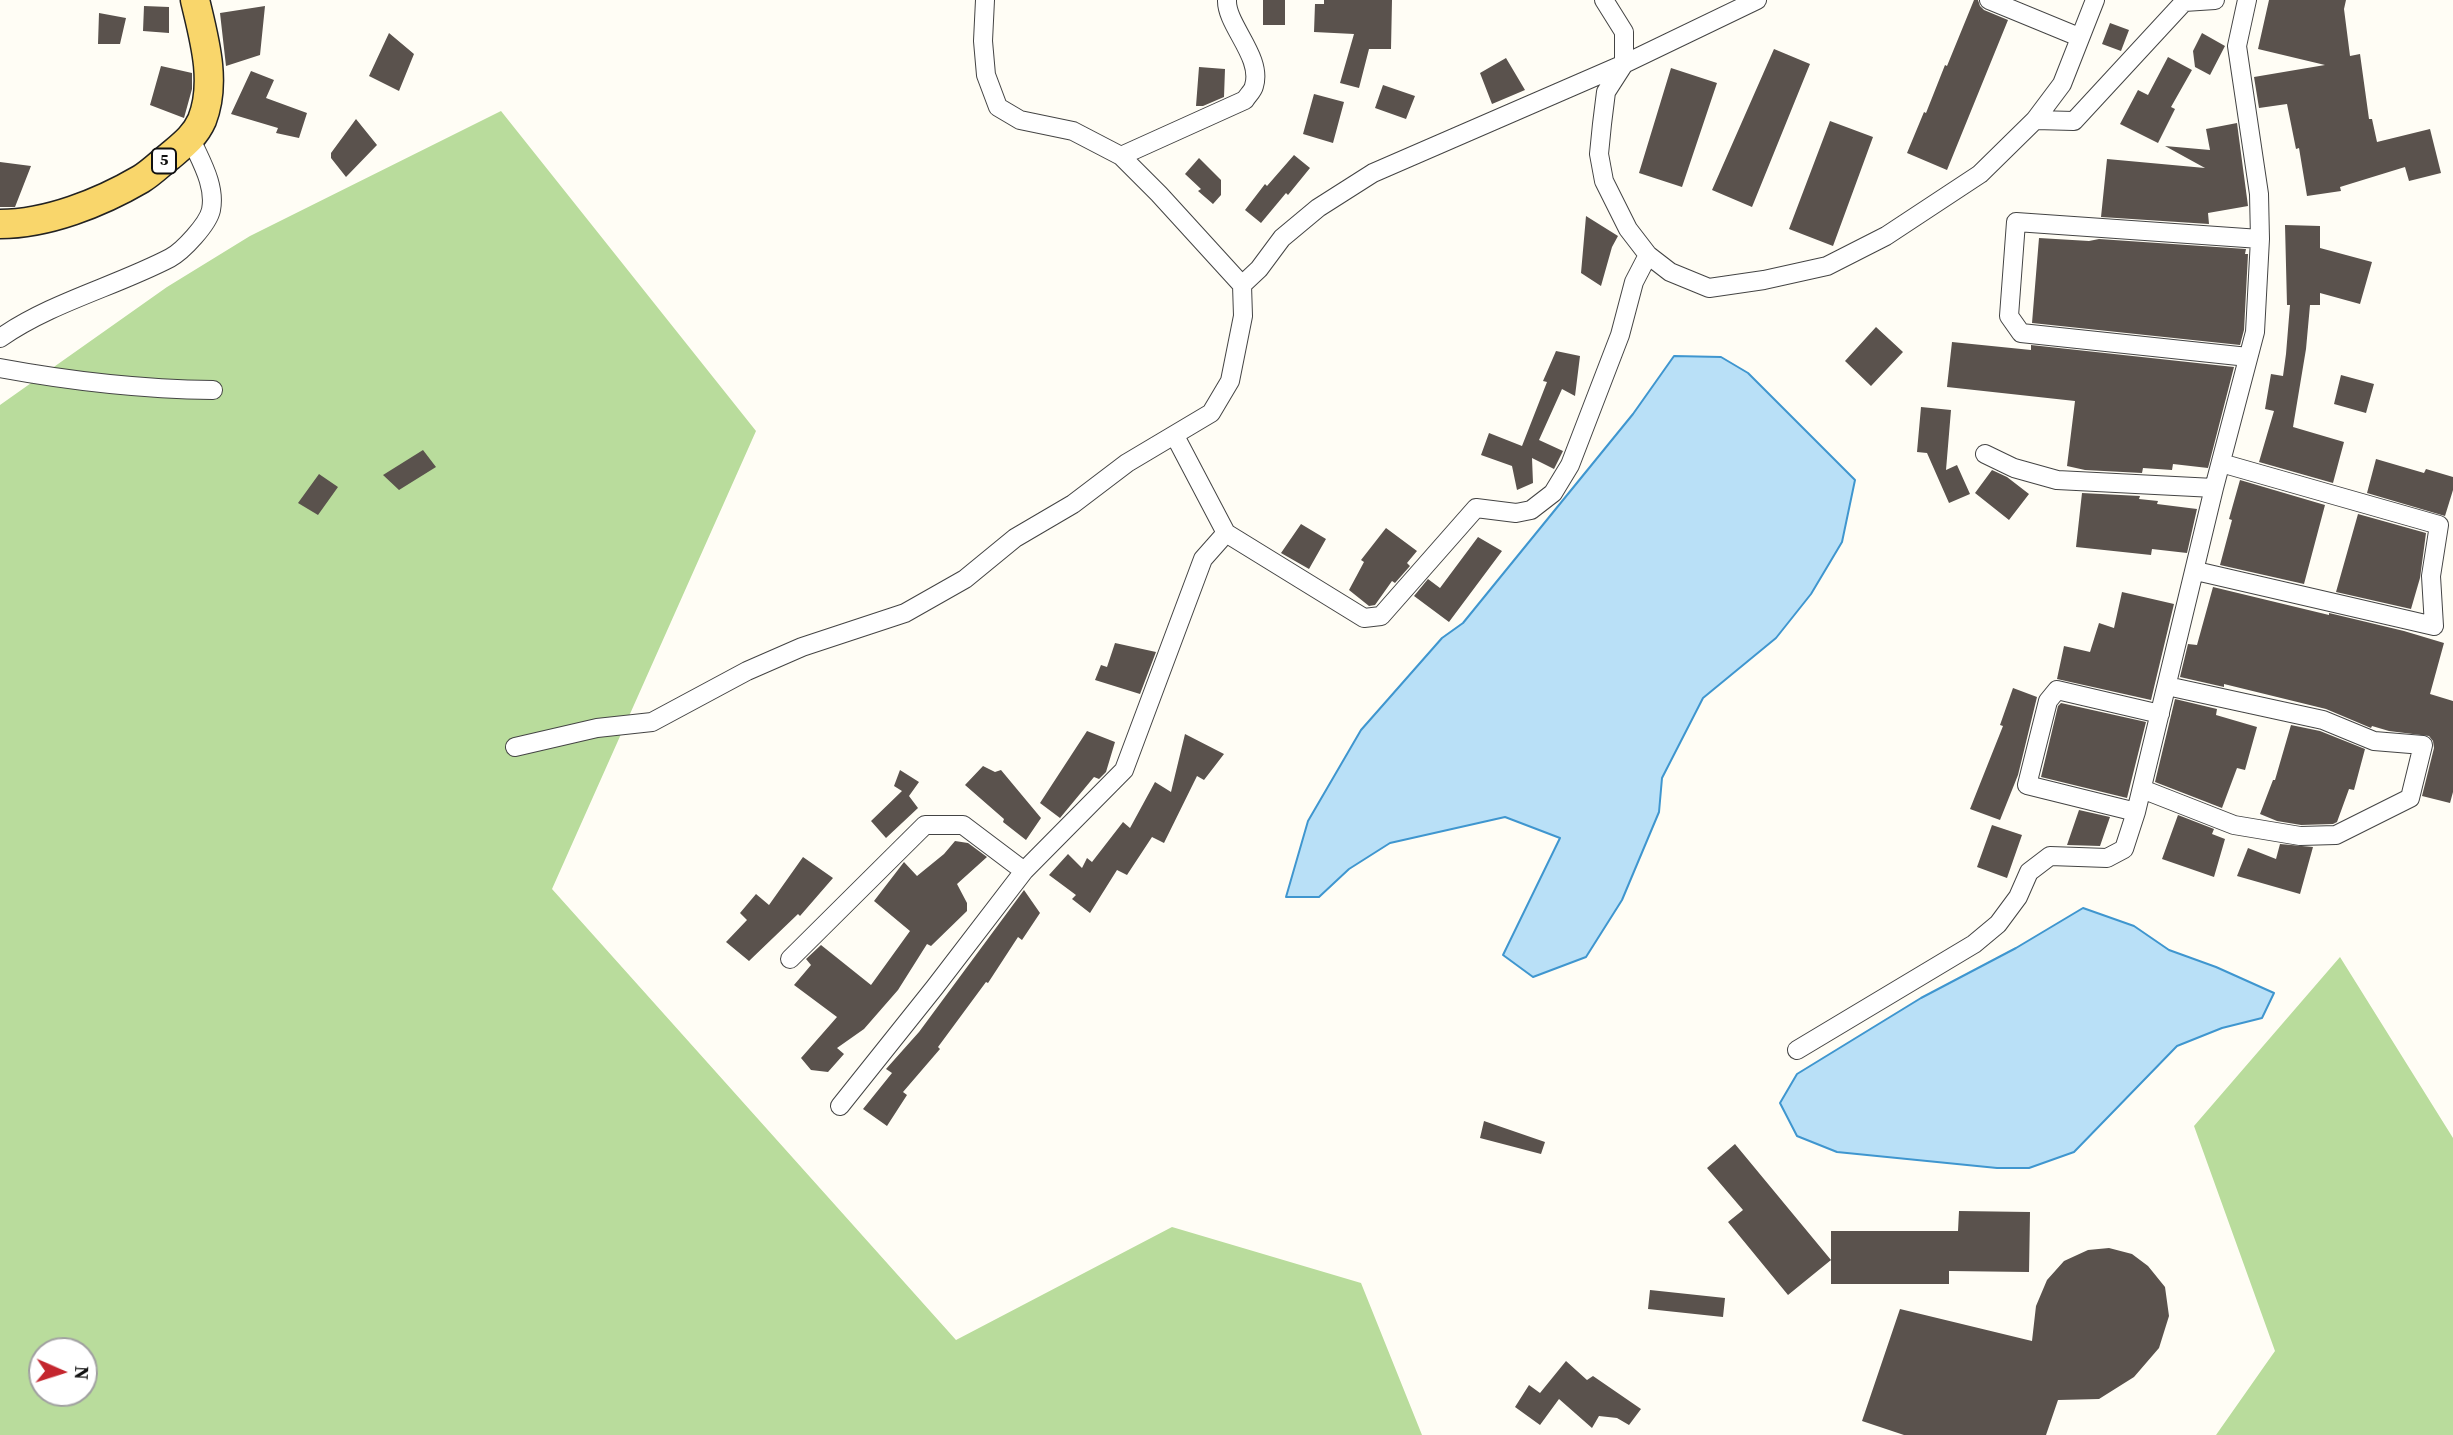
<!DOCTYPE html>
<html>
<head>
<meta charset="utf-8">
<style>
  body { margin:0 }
  #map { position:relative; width:2453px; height:1435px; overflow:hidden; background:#fffdf5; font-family:"Source Serif 4",serif }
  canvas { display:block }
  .north { position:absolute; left:28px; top:1337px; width:70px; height:70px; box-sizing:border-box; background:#fff; border:2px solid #a0a0a0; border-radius:50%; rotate:93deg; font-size:19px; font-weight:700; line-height:28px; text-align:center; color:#111 }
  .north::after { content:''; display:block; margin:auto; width:24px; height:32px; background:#c4262e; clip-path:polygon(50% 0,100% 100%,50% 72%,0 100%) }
</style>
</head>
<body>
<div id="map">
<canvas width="2453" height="1435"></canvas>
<div class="north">N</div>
</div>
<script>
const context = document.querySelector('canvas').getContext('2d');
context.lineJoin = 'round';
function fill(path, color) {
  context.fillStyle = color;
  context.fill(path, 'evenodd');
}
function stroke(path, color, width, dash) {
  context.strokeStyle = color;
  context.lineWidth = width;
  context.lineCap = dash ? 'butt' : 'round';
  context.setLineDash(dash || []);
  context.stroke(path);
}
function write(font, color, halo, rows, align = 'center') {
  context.font = font + ' "Source Serif 4",serif';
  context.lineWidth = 7;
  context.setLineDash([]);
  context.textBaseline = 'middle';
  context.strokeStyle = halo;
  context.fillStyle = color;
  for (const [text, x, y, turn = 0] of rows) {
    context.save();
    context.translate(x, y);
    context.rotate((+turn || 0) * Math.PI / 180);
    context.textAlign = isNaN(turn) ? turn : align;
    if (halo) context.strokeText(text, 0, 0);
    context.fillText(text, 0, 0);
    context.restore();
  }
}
fill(new Path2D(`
  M 501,111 L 756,431 L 552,889 L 956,1340 L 1172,1227 L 1361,1283 L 1422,1435 L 0,1435 L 0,405 L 167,287 L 250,236 ZM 42,1351 L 84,1351 L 84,1393 L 42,1393 Z
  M 2340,957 L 2453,1138 L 2453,1435 L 2216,1435 L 2275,1351 L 2194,1126 Z`), '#b9dc9c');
const water = new Path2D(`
  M 1674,356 L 1721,357 L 1748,373 L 1855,480 L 1842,542 L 1811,594 L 1776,638 L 1703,698 L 1662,778 L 1659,812 L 1622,900 L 1586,957 L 1533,977 L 1503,955 L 1560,838 L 1505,817 L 1390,843 L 1349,869 L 1319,897 L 1286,897 L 1308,821 L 1361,730 L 1442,638 L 1463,623 L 1633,414 Z
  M 2083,908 L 2134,926 L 2169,950 L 2216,967 L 2274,993 L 2262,1018 L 2222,1028 L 2177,1046 L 2074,1152 L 2029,1168 L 1997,1168 L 1837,1152 L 1797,1136 L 1780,1103 L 1797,1074 L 1921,998 L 2016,948 Z`);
fill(water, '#b9e0f7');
stroke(water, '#3f96cf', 2);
fill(new Path2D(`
  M 1263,0 L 1285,0 L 1285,25 L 1263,25 Z
  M 1324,0 L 1392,0 L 1391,49 L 1369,49 L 1359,88 L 1340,83 L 1354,34 L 1314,32 L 1315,4 L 1324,4 Z
  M 1974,0 L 1978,0 L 1980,6 L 1984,10 L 2008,20 L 1947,170 L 1907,153 L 1924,112 L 1926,113 L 1945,65 L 1947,66 Z
  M 2269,0 L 2346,0 L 2344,9 L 2350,56 L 2360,54 L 2369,119 L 2372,119 L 2377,142 L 2430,129 L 2441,173 L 2409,181 L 2405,167 L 2340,187 L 2341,191 L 2307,196 L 2299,148 L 2296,149 L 2287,104 L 2259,108 L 2254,77 L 2325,65 L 2258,49 Z
  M 144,6 L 169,7 L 169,33 L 143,31 Z
  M 265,6 L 260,55 L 226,66 L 220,13 Z
  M 99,13 L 126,18 L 120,44 L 98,44 Z
  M 2110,23 L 2129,30 L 2121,51 L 2102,44 Z
  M 389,33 L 414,54 L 399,91 L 369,76 Z
  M 2202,33 L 2225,46 L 2210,75 L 2195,67 L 2193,51 Z
  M 1774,49 L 1810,64 L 1752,207 L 1712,190 Z
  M 2168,57 L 2192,70 L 2171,107 L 2175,109 L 2158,143 L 2120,124 L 2138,90 L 2148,95 Z
  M 1506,58 L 1525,90 L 1492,104 L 1480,73 Z
  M 161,66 L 192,73 L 192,89 L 184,118 L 150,105 Z
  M 1199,67 L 1225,69 L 1224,97 L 1203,106 L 1196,106 Z
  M 1671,68 L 1717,83 L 1682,187 L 1639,173 Z
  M 251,71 L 274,80 L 266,98 L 307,113 L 299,138 L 276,133 L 278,128 L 231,114 Z
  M 1383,85 L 1415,96 L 1406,119 L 1375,108 Z
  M 1314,94 L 1344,102 L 1333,143 L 1303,134 Z
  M 356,119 L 377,145 L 346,177 L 331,158 L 331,153 Z
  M 1830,121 L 1873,137 L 1833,246 L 1789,229 Z
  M 2237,123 L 2248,206 L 2208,213 L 2209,224 L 2101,217 L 2107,159 L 2205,168 L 2165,146 L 2210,150 L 2206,129 Z
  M 1294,155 L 1310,168 L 1288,195 L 1286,193 L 1261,223 L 1245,210 L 1265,184 L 1267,186 Z
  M 1199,158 L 1221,180 L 1221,195 L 1213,204 L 1198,191 L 1201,189 L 1185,174 Z
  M 0,162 L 31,166 L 15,207 L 0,207 Z
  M 1586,216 L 1618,236 L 1612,247 L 1601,286 L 1581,273 Z
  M 2285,225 L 2320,226 L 2320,248 L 2372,262 L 2360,304 L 2320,293 L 2320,305 L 2310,305 L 2306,349 L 2293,427 L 2344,442 L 2333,483 L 2259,462 L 2274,411 L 2265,409 L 2271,374 L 2283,376 L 2286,354 L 2290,305 L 2287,305 Z
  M 2039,238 L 2089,241 L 2099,239 L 2246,249 L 2245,254 L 2248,254 L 2244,330 L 2240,345 L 2032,323 Z
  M 1876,327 L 1903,352 L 1871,386 L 1845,361 Z
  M 1952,342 L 2031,350 L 2031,345 L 2234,367 L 2208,468 L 2173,464 L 2172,470 L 2143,468 L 2142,473 L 2085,470 L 2067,466 L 2075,401 L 1947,387 Z
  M 1556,351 L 1580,356 L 1575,396 L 1562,389 L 1539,440 L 1563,451 L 1554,469 L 1532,458 L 1533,483 L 1517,490 L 1512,466 L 1481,455 L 1489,433 L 1522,446 L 1547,382 L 1543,381 Z
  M 2341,375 L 2374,384 L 2366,413 L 2334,404 Z
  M 1921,407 L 1951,410 L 1946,470 L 1957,465 L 1970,494 L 1949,503 L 1927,453 L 1917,452 Z
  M 423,450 L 436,467 L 399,490 L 383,475 Z
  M 2376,459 L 2424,473 L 2426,469 L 2453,477 L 2453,490 L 2445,516 L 2367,493 Z
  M 1992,470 L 2007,477 L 2029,494 L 2009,520 L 1975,493 Z
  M 319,474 L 338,487 L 318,515 L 298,503 Z
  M 2240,480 L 2325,505 L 2304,584 L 2220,565 L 2232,520 L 2229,519 Z
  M 2082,493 L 2140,496 L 2139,499 L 2158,501 L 2157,504 L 2197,509 L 2187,553 L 2152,549 L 2151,555 L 2076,547 Z
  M 2358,514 L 2426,533 L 2420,578 L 2411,609 L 2336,592 Z
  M 1301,524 L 1326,539 L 1309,569 L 1281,553 Z
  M 1386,528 L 1417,551 L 1407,563 L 1410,566 L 1395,583 L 1392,581 L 1375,605 L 1369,606 L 1349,590 L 1364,562 L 1361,560 Z
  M 1478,537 L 1502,551 L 1449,622 L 1414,596 L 1428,579 L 1440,588 Z
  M 2213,587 L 2329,615 L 2329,613 L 2404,631 L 2444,643 L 2430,694 L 2453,701 L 2453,792 L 2450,803 L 2422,796 L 2434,748 L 2433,741 L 2429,736 L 2389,731 L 2372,726 L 2371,728 L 2326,709 L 2224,684 L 2224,687 L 2180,677 L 2188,644 L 2197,645 Z
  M 2122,592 L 2174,604 L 2151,700 L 2057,679 L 2064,646 L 2090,652 L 2099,623 L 2114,628 Z
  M 1115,643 L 1156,652 L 1140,694 L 1095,680 L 1101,665 L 1107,667 Z
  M 2013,688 L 2037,697 L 2018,775 L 2000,820 L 1970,809 L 2003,726 L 2000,725 Z
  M 2175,699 L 2217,709 L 2216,715 L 2257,727 L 2245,770 L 2237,768 L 2222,808 L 2155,782 Z
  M 2061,703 L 2146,722 L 2127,798 L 2041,777 L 2058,706 Z
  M 2291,725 L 2320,731 L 2365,749 L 2354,790 L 2349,789 L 2337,822 L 2333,824 L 2301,825 L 2277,821 L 2260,814 L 2273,780 L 2275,780 Z
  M 1087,731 L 1115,742 L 1106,772 L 1099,779 L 1094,777 L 1060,818 L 1040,803 Z
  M 1185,734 L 1224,754 L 1204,780 L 1197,776 L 1164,843 L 1152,837 L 1127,875 L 1117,870 L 1090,913 L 1072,899 L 1076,895 L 1049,875 L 1068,854 L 1082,868 L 1087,858 L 1092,862 L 1123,822 L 1130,828 L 1155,782 L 1171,792 Z
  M 983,766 L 995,772 L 1001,770 L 1041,818 L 1026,840 L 1003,822 L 1004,819 L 965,785 Z
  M 900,770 L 919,782 L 909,796 L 918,808 L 886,838 L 871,821 L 902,791 L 894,786 Z
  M 2079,810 L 2110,817 L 2100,846 L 2067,845 Z
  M 2178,815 L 2214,829 L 2212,834 L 2225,839 L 2214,877 L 2162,859 Z
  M 1992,825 L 2022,835 L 2007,878 L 1977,867 Z
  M 955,841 L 968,843 L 987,857 L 957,884 L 967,903 L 967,911 L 931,946 L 927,944 L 898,990 L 864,1029 L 837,1048 L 844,1054 L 828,1072 L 811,1070 L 801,1058 L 837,1017 L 794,985 L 811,965 L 806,959 L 821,945 L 871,985 L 910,931 L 874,901 L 904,862 L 917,876 L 944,854 Z
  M 2280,844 L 2313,847 L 2300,894 L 2237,876 L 2248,848 L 2276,859 Z
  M 803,857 L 833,878 L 800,916 L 798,914 L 749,961 L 726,942 L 747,920 L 740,913 L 756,894 L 769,905 Z
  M 1024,890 L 1040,913 L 1022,940 L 1018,937 L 988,983 L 986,982 L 938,1047 L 940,1049 L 903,1092 L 907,1095 L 887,1126 L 863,1109 L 892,1073 L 886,1069 L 919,1032 Z
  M 1484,1121 L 1545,1142 L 1541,1154 L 1480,1138 Z
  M 1735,1144 L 1831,1260 L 1788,1295 L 1728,1222 L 1743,1210 L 1707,1168 Z
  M 1959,1211 L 2030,1212 L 2029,1272 L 1949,1271 L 1949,1284 L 1831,1284 L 1831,1231 L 1958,1231 Z
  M 2109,1248 L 2132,1254 L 2148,1266 L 2165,1287 L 2169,1316 L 2159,1348 L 2134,1377 L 2099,1399 L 2058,1400 L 2046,1435 L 1904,1435 L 1862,1421 L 1900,1309 L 2032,1341 L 2036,1306 L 2047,1280 L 2064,1261 L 2088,1250 Z
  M 1650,1290 L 1725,1298 L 1723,1317 L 1648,1309 Z
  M 1566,1361 L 1587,1380 L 1593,1376 L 1641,1409 L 1629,1425 L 1617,1418 L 1599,1416 L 1592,1428 L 1559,1399 L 1540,1425 L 1515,1407 L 1529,1385 L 1540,1393 Z`), '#5a524d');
const street = new Path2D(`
  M 1604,0 L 1624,32 L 1624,64 L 1606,92 L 1602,124 L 1599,154 L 1604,181 L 1628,229 L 1648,255 L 1670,272 L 1709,288 L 1764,280 L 1827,266 L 1886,236 L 1980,174 L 2035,120 L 2062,84 L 2095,0
  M 1989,0 L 2079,37
  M 2035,120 L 2074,121 L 2184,2 L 2215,0
  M 1121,156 L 1245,100 C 1247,96 1253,91 1254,86 C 1263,57 1226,25 1227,0
  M 1242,285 L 1259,269 L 1282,238 L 1318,208 L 1373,173 L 1624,64 L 1757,0
  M 0,338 C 52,302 114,287 170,258 C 183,251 208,224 211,210 C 216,185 200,160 191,139
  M 2248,357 L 2021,333 L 2009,316 L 2016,222 L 2260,239
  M 0,368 C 70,381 142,389 213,390
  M 1175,436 L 1226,533 L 1364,618 L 1381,616 L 1476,508 L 1516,513 L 1531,510 L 1553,493 L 1570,465 L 1620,335 L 1634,282 L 1648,255
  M 1985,454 L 2014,468 L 2057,480 L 2214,488
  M 2196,571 L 2434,626 L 2431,576 L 2439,525 L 2221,463
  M 515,747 L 597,728 L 652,722 L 747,671 L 802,647 L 905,613 L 965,579 L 1015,538 L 1073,504 L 1127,463 L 1211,413 L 1230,381 L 1243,316 L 1242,285 L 1159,194 L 1121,156 L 1073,131 L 1020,120 L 998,107 L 986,75 L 983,41 L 985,0
  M 2142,789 L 2234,825 L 2300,836 L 2336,835 L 2410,798 L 2423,745 L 2374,741 L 2323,720 L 2167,686
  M 2136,812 L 2027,785 L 2048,701 L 2057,690 L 2160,714
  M 790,959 L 925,825 L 963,825 L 1024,871
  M 1797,1050 L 1974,944 L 1998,924 L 2018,897 L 2029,872 L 2050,856 L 2107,858 L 2124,849 L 2136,812 L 2214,488 L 2255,332 L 2260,239 L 2259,194 L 2237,46 L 2247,0
  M 840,1106 L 935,987 L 1024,871 L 1124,770 L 1203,559 L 1226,533`);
const primary = new Path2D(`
  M 0,224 C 47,224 100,203 141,179 C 151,173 161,163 170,156 C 183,145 195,136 202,120 C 217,82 204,38 195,0`);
stroke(street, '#444', 20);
stroke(primary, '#222', 31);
stroke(street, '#fff', 18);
stroke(primary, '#f9d66b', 28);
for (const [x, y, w] of [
  [164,161,24]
]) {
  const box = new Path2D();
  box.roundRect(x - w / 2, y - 12.5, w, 25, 5);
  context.fillStyle = '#fff';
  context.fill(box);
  stroke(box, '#111', 2);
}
write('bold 16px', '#111', null, [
  ["5",164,161]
]);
</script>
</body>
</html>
